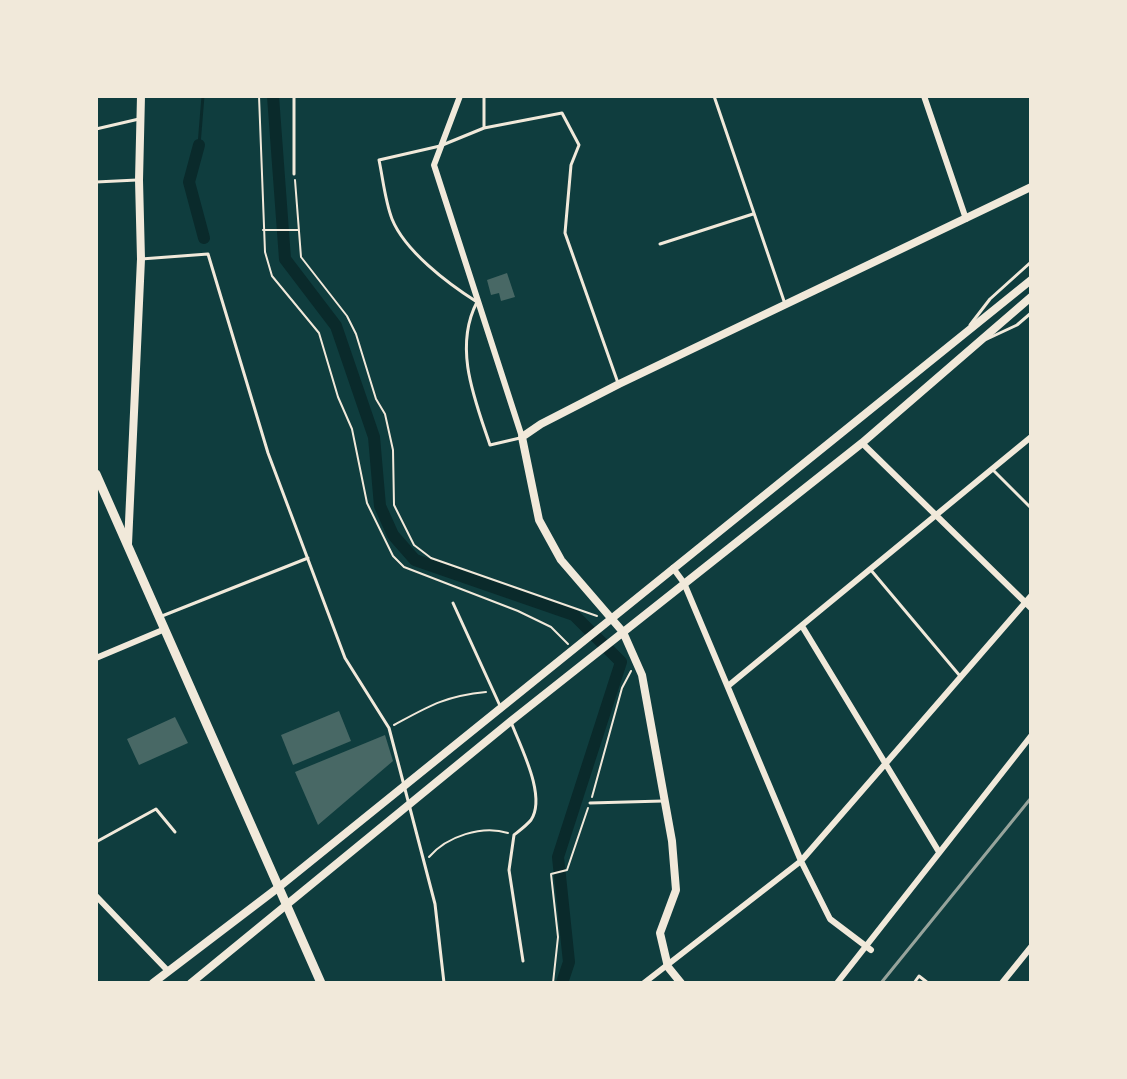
<!DOCTYPE html>
<html>
<head>
<meta charset="utf-8">
<style>
  body { margin:0 }
  #map { position:relative; width:1127px; height:1079px; overflow:hidden; background:#0f3d3e; font-family:Cabin,sans-serif }
  canvas { display:block }
  .frame { position:absolute; inset:0; border:98px solid #f1e9da; pointer-events:none }
</style>
</head>
<body>
<div id="map">
<canvas width="1127" height="1079"></canvas>
<div class="frame"></div>
</div>
<script>
const context = document.querySelector('canvas').getContext('2d');
context.lineJoin = 'round';
function stroke(path, color, width, dash) {
  context.strokeStyle = color;
  context.lineWidth = width;
  context.lineCap = dash ? 'butt' : 'round';
  context.setLineDash(dash || []);
  context.stroke(path);
}
function fill(path, color) {
  context.fillStyle = color;
  context.fill(path, 'evenodd');
}
stroke(new Path2D(`
  M 199,145 L 203,96`), '#0a2a2b', 3);
stroke(new Path2D(`
  M 273,96 L 285,259 L 336,326 L 374,437 L 380,506 L 393,535 L 415,560 L 574,615 L 621,662 L 558,857 L 569,962 L 562,983
  M 199,145 L 189,182 L 204,238`), '#0a2a2b', 12);
fill(new Path2D(`
  M 507,273 L 515,297 L 501,301 L 499,293 L 491,295 L 487,280 Z
  M 339,711 L 351,741 L 293,765 L 281,735 Z
  M 175,717 L 188,743 L 139,765 L 127,739 Z
  M 385,735 L 393,761 L 318,825 L 295,772 Z`), '#486865');
stroke(new Path2D(`
  M 259,96 L 265,252 L 272,276 L 319,333 L 338,397 L 352,429 L 367,503 L 393,556 L 404,567 L 518,611 L 551,627 L 568,644
  M 295,180 L 301,257 L 347,316 L 356,334 L 376,399 L 385,414 L 393,450 L 394,505 L 414,545 L 431,558 L 597,616
  M 263,230 L 299,230
  M 394,725 C 429,706 445,696 486,692
  M 592,797 L 622,688 L 631,671
  M 429,857 C 447,836 482,825 508,833
  M 553,983 L 558,937 L 551,874 L 567,870 L 588,808`), '#f1e9da', 2);
stroke(new Path2D(`
  M 484,96 L 484,128
  M 714,96 L 785,304
  M 96,129 L 139,119
  M 294,174 L 294,96
  M 96,182 L 137,180
  M 660,244 L 753,214
  M 141,259 L 208,254 L 268,453 L 345,658 L 389,728 L 435,904 L 444,983
  M 970,325 L 990,299 L 1031,262
  M 987,339 L 1017,325 L 1031,313
  M 520,438 L 490,445 C 475,400 453,348 477,302 C 447,283 405,251 392,219 C 385,201 383,179 379,160 L 440,146 L 484,128 L 562,113 L 579,145 L 571,165 L 565,233 L 618,383
  M 992,469 L 1031,508
  M 870,569 L 960,676
  M 453,603 L 501,708
  M 162,616 L 308,558
  M 511,722 C 520,746 547,796 531,820 C 527,825 519,831 514,835 L 509,870 L 523,961
  M 590,803 L 663,801
  M 96,842 L 156,809 L 175,832
  M 914,983 L 919,976 L 928,983`), '#f1e9da', 3);
stroke(new Path2D(`
  M 460,96 L 434,165 L 522,437
  M 924,96 L 966,219
  M 862,443 L 1031,608
  M 673,568 L 684,583 L 801,861 L 830,919 L 871,950
  M 802,626 L 939,852
  M 96,658 L 165,629
  M 728,686 L 1031,437
  M 96,896 L 168,971
  M 644,983 L 801,861 L 1031,596
  M 837,983 L 1031,736
  M 1002,983 L 1031,947`), '#f1e9da', 6);
stroke(new Path2D(`
  M 128,544 L 141,259 L 139,180 L 141,96
  M 153,983 L 279,887 L 1031,280
  M 191,983 L 511,721 L 862,443 L 1031,297
  M 681,983 L 668,967 L 660,933 L 676,890 L 672,841 L 642,675 L 623,632 L 561,560 L 539,520 L 522,437 L 541,424 L 619,384 L 1031,187`), '#f1e9da', 8);
stroke(new Path2D(`
  M 96,474 L 321,983`), '#f1e9da', 9);
stroke(new Path2D(`
  M 881,983 L 1031,798`), '#97a49c', 3);
</script>
</body>
</html>
